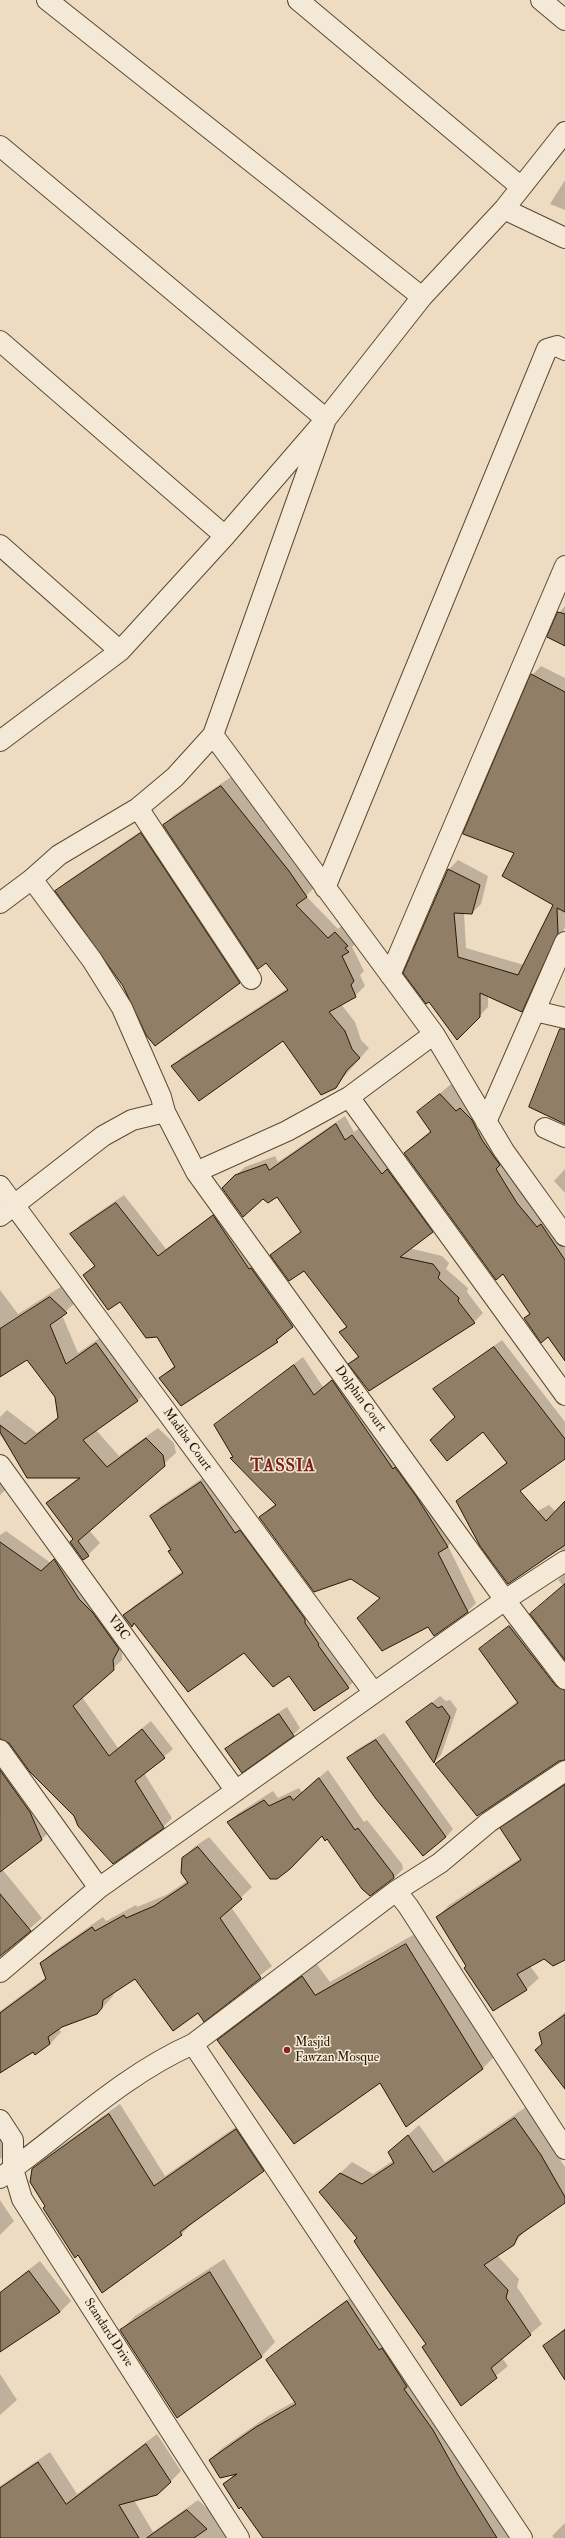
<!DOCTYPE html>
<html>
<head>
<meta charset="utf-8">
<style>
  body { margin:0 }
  canvas { display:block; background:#eedcc2 }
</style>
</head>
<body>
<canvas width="565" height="2538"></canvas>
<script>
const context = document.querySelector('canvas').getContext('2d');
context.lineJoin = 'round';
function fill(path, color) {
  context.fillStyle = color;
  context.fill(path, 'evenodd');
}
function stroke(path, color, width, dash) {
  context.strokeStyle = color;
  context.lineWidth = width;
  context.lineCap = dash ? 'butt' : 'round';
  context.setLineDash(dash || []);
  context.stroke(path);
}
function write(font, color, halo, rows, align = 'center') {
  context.font = font + ' "IM FELL Double Pica",serif';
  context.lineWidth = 3;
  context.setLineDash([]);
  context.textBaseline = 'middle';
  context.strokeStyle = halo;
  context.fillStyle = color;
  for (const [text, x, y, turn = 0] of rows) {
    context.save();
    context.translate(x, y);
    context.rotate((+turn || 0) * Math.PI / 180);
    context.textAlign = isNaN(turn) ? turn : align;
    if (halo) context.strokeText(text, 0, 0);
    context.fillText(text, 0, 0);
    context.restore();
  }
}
fill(new Path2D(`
  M 565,180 L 565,210 L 550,204 Z
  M 565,606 L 565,645 L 559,613 Z
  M 541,666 L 565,678 L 565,927 L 530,1002 L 521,1011 L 488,996 L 488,1007 L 466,1030 L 429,1000 L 404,973 L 449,869 L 458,860 L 488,876 L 481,904 L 472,913 L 464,912 L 466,948 L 524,965 L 554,905 L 515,852 L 464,834 L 532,675 Z
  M 231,777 L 299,861 L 316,886 L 306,896 L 338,929 L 345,923 L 358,941 L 352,947 L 364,971 L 360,975 L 365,986 L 355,996 L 341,1004 L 355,1022 L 361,1040 L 369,1048 L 335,1087 L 283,1040 L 173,1067 L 182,1057 L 288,988 L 164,825 L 174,815 Z
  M 151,824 L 249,972 L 239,982 L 123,985 L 57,891 L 66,882 Z
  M 451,1084 L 466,1102 L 565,1235 L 565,1360 L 548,1336 L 525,1318 L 530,1313 L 504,1273 L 405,1153 L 431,1130 L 418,1112 Z
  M 345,1116 L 354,1132 L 361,1127 L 441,1223 L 409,1248 L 442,1256 L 449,1263 L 446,1269 L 468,1288 L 467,1292 L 483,1313 L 474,1322 L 369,1390 L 350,1364 L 358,1355 L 340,1332 L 347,1326 L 304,1270 L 271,1255 L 301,1231 L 277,1195 L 232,1179 L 245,1167 L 275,1156 L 278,1162 Z
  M 565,1169 L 565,1193 L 554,1181 Z
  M 124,1195 L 166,1249 L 222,1208 L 301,1318 L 277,1341 L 182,1405 L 160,1378 L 175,1365 L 157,1336 L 120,1300 L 84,1275 L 95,1265 L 72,1234 L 80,1225 Z
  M 62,1286 L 78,1300 L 62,1315 L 78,1353 L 108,1332 L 149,1389 L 138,1400 L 96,1430 L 119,1456 L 158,1428 L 174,1443 L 176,1453 L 89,1530 L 100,1543 L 88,1555 L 47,1503 L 79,1477 L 31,1477 L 0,1435 L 0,1417 L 7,1410 L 37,1433 L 59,1416 L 56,1396 L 27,1359 L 0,1376 L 0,1290 L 18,1314 Z
  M 502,1340 L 565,1422 L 565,1458 L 457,1501 L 507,1462 L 483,1430 L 456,1417 L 435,1389 Z
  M 303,1357 L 323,1387 L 342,1372 L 456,1537 L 448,1546 L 476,1603 L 467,1612 L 428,1625 L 359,1618 L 381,1597 L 260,1517 L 276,1503 L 232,1458 L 234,1456 L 215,1426 Z
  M 212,1472 L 359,1677 L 348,1687 L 289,1674 L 244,1652 L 135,1623 L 132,1626 L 124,1615 L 135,1605 L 183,1571 L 169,1551 L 172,1549 L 151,1516 L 161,1506 Z
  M 0,1475 L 9,1486 L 0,1495 Z
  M 565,1502 L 565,1550 L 559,1550 L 539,1563 L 490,1536 L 549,1505 L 556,1512 Z
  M 6,1531 L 51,1563 L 63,1551 L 127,1640 L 122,1650 L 122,1660 L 82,1697 L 118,1748 L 151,1721 L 173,1749 L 144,1773 L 172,1818 L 163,1827 L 75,1816 L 0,1712 L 0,1535 Z
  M 565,1573 L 565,1658 L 541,1605 L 563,1585 L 558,1580 Z
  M 516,1620 L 554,1659 L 539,1672 L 565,1710 L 565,1750 L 436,1764 L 447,1754 L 518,1701 L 480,1649 Z
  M 440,1696 L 446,1701 L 450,1700 L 457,1709 L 441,1755 L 434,1762 L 407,1722 Z
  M 287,1707 L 300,1728 L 293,1735 L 226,1749 L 234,1741 Z
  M 0,1731 L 3,1744 L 54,1827 L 41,1840 L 2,1869 L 42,1918 L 0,1954 Z
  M 384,1733 L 453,1829 L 446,1837 L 349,1758 L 356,1750 Z
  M 328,1770 L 364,1822 L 367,1820 L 402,1864 L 403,1869 L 394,1878 L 322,1835 L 229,1822 L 237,1814 L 273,1791 L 278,1798 L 299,1788 L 302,1792 Z
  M 565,1782 L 565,1959 L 544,1958 L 530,1966 L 539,1978 L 527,1989 L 493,2009 L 438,1917 L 449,1905 L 521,1858 L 502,1828 L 514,1817 Z
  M 209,1837 L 252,1887 L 231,1907 L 272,1966 L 204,2020 L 198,2012 L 135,1977 L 114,1992 L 113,1996 L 97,2014 L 59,2028 L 61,2032 L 50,2044 L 0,2071 L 0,2011 L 46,1977 L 41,1963 L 53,1952 L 103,1917 L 106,1921 L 136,1905 L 137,1907 L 166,1895 L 187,1881 L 183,1858 L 194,1847 Z
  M 420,1931 L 496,2055 L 482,2069 L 380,2081 L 219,2040 L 232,2026 L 316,1963 L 330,1982 Z
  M 565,2012 L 565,2091 L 540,2033 Z
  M 120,2104 L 165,2176 L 247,2119 L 274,2159 L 263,2170 L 192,2223 L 181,2235 L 78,2254 L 46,2206 L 33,2169 L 44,2158 Z
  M 526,2107 L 565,2167 L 565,2202 L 526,2229 L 514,2244 L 497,2255 L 519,2279 L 517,2287 L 542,2324 L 502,2358 L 508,2366 L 461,2405 L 427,2344 L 387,2290 L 355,2241 L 358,2238 L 320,2192 L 352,2162 L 373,2174 L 394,2160 L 389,2152 L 419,2125 L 445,2162 Z
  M 0,2131 L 12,2147 L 0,2159 Z
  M 0,2200 L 14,2221 L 0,2235 Z
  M 224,2259 L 275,2342 L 262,2356 L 121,2330 L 135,2316 Z
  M 40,2261 L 71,2301 L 60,2312 L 0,2351 L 0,2292 Z
  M 359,2291 L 517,2538 L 264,2538 L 225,2484 L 235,2473 L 210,2460 L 221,2449 L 268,2416 L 295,2401 L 268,2360 L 279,2349 Z
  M 565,2328 L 565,2378 L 544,2346 Z
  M 0,2374 L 17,2400 L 0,2415 Z
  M 157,2434 L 181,2471 L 170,2482 L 134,2500 L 153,2532 L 198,2500 L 217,2517 L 214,2520 L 229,2538 L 0,2538 L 0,2486 L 50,2452 L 77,2494 Z
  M 565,2523 L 565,2538 L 554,2538 L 552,2536 Z`), '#0003');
const building = new Path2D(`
  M 558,612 L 565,614 L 565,646 L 547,637 Z
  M 531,674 L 565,692 L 565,912 L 557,908 L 558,933 L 522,1012 L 480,993 L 480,1017 L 457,1040 L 429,1002 L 426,1004 L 403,973 L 448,869 L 480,885 L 472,914 L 454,913 L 458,957 L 518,975 L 553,905 L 502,876 L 514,853 L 463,834 Z
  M 221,786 L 289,871 L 307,897 L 296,905 L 328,938 L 335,932 L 348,946 L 345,948 L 349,952 L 342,956 L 354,981 L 351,985 L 356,997 L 329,1012 L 345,1031 L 352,1049 L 360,1058 L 347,1070 L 336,1088 L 321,1095 L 283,1041 L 199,1101 L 171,1066 L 288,990 L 266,963 L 258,969 L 163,825 Z
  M 141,833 L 240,983 L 155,1046 L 146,1035 L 123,986 L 55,891 Z
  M 560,1029 L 565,1029 L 565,1124 L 529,1107 Z
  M 440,1094 L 456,1111 L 460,1108 L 472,1120 L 482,1140 L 500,1165 L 496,1169 L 517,1203 L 537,1227 L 541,1224 L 565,1260 L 565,1361 L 548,1337 L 541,1343 L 524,1318 L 530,1314 L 503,1274 L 496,1280 L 404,1153 L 431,1132 L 417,1112 Z
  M 336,1124 L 345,1140 L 352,1135 L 382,1174 L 387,1169 L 433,1232 L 400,1257 L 433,1264 L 440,1273 L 438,1278 L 459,1298 L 458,1301 L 475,1323 L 369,1391 L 348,1364 L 359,1357 L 339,1332 L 347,1327 L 304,1271 L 289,1281 L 270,1255 L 301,1232 L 277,1197 L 268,1203 L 263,1199 L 243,1217 L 222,1188 L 235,1175 L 266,1164 L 269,1170 Z
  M 116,1203 L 158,1256 L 213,1215 L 249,1269 L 251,1268 L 293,1327 L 276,1340 L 278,1342 L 181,1406 L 159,1378 L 175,1367 L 157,1337 L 146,1338 L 120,1302 L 108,1310 L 83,1275 L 95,1266 L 70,1234 Z
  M 50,1297 L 67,1313 L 50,1325 L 66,1364 L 96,1343 L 138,1401 L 83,1440 L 107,1467 L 146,1438 L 163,1455 L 165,1466 L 78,1541 L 89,1556 L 83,1560 L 70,1542 L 73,1539 L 46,1503 L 80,1478 L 27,1478 L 0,1432 L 0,1425 L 25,1444 L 58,1418 L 55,1397 L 27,1360 L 0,1377 L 0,1329 Z
  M 494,1347 L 565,1439 L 565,1459 L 520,1491 L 546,1521 L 565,1501 L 565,1545 L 508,1584 L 480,1546 L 456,1501 L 507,1463 L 483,1432 L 447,1461 L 430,1440 L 455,1417 L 433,1389 Z
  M 294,1365 L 314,1395 L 332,1380 L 393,1469 L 395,1467 L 416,1496 L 448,1547 L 438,1553 L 468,1612 L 434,1636 L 428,1627 L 382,1651 L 357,1618 L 380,1598 L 351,1579 L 314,1592 L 259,1517 L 276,1505 L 230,1458 L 233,1457 L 214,1425 Z
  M 201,1482 L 235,1533 L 240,1530 L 305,1619 L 305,1623 L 319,1644 L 318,1645 L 349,1688 L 314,1711 L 289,1676 L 273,1687 L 244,1653 L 188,1692 L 134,1623 L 132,1627 L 123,1615 L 183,1573 L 168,1551 L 171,1550 L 150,1516 Z
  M 0,1542 L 41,1571 L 54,1559 L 79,1599 L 93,1613 L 119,1649 L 113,1660 L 114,1670 L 73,1706 L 109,1756 L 142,1729 L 165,1758 L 135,1781 L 164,1828 L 113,1864 L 78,1826 L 74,1816 L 30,1772 L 9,1743 L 0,1739 Z
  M 565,1584 L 565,1660 L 530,1614 Z
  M 509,1626 L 556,1686 L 565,1690 L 565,1760 L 559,1761 L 477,1816 L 435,1764 L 518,1703 L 479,1649 Z
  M 432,1703 L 438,1708 L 442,1706 L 450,1717 L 434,1763 L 406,1722 Z
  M 279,1714 L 294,1736 L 242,1773 L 225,1749 Z
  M 376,1740 L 446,1837 L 423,1856 L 376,1799 L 347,1758 Z
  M 0,1770 L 30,1812 L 42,1840 L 0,1872 Z
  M 319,1778 L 355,1830 L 358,1828 L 393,1874 L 394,1878 L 370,1896 L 362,1889 L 327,1839 L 325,1841 L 322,1836 L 290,1869 L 277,1879 L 270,1879 L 227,1822 L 264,1800 L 269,1806 L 290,1796 L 293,1800 Z
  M 565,1785 L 565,1960 L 553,1966 L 544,1959 L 517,1974 L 527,1990 L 493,2011 L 464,1968 L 466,1966 L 436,1917 L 521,1860 L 500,1828 Z
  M 198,1847 L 242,1899 L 220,1918 L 261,1978 L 204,2022 L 198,2013 L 173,2031 L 135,1979 L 103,2000 L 102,2008 L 97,2014 L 62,2027 L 48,2037 L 50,2044 L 35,2055 L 33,2052 L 0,2073 L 0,2013 L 46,1979 L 40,1963 L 92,1927 L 95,1931 L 124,1915 L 126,1918 L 154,1906 L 188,1883 L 181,1873 L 182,1858 Z
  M 0,1894 L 31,1931 L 0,1956 Z
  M 406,1944 L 483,2069 L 406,2127 L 380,2083 L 294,2144 L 217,2040 L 302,1976 L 315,1995 Z
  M 565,2015 L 565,2089 L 535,2050 L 542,2044 L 539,2033 Z
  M 109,2114 L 154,2186 L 236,2129 L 264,2171 L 180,2232 L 182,2235 L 102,2293 L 78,2255 L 75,2258 L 43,2208 L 45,2206 L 30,2182 L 32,2169 Z
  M 515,2118 L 541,2155 L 565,2197 L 565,2203 L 518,2236 L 514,2245 L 484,2265 L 508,2290 L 506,2298 L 531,2335 L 491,2368 L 497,2378 L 461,2406 L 422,2347 L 426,2344 L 363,2255 L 354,2241 L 357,2238 L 319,2192 L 340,2173 L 362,2184 L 394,2163 L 388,2152 L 408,2135 L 433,2172 Z
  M 29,2271 L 60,2312 L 0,2352 L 0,2293 Z
  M 210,2272 L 262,2357 L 177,2418 L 120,2330 Z
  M 347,2301 L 379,2350 L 382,2348 L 402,2379 L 407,2387 L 404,2389 L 433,2430 L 458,2475 L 497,2538 L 263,2538 L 241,2507 L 239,2509 L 223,2484 L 237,2474 L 220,2478 L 209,2460 L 256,2427 L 296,2404 L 266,2360 Z
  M 565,2330 L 565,2380 L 543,2346 Z
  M 146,2444 L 171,2482 L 157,2495 L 119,2505 L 139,2538 L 0,2538 L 0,2488 L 38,2462 L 66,2504 Z
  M 187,2510 L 207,2529 L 194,2538 L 147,2538 Z`);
fill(building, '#907e66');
stroke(building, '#2a1902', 1);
const street = new Path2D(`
  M 47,0 L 422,297
  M 298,0 L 521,187
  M 541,0 L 565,20
  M 565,132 L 504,209 L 422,297 L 326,419 L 213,735 L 175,777 L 138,808 L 59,855 L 32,879 L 92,960 L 122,1008 L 161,1097 L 165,1112 L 196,1172 L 505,1600 L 565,1679
  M 0,146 L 326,419 L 225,536 L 120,651 L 0,741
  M 504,209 L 565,238
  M 0,341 L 225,536
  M 0,545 L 120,651
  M 213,735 L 434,1034 L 504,1151 L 565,1236
  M 138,808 L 251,979
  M 325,888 L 547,349 L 557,346 L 565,350
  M 0,903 L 32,879
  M 390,975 L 565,566
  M 535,1011 L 565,1018
  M 349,1097 L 565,1395
  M 486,1122 L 565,942
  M 545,1128 L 565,1137
  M 196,1172 L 287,1131 L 349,1097 L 434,1034
  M 0,1186 L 374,1693
  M 0,1216 L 103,1136 L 132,1120 L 165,1112
  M 0,1465 L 236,1791
  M 0,1750 L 99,1888
  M 565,1771 L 489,1822 L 440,1863 L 396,1891 L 408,1906 L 565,2149
  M 0,1972 L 99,1888 L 505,1600 L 565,1561
  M 193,2044 L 396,1891
  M 0,2120 L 13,2140 L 13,2169 L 22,2199 L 239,2538
  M 0,2178 C 64,2133 121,2076 193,2044 L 522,2538`);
stroke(street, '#5b4a32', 22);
stroke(street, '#f4e8d7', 20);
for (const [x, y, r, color] of [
  [287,2050,4,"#8f2418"]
]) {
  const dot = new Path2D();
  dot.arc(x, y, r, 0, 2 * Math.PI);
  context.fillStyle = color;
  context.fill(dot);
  stroke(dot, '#f4e8d7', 1.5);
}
write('13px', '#2a1902', '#f4e8d7', [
  ["Dolphin Court",360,1399,54],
  ["Madiba Court",187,1440,54],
  ["VBC",118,1628,54],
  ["Standard Drive",108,2333,57]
]);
write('13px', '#2a1902', '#f4e8d7', [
  ["Masjid",295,2043],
  ["Fawzan Mosque",295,2058]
], 'left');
context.letterSpacing = '1px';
write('bold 17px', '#7a1f14', '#f4e8d7', [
  ["TASSIA",283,1467]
]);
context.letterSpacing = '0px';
</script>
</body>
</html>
